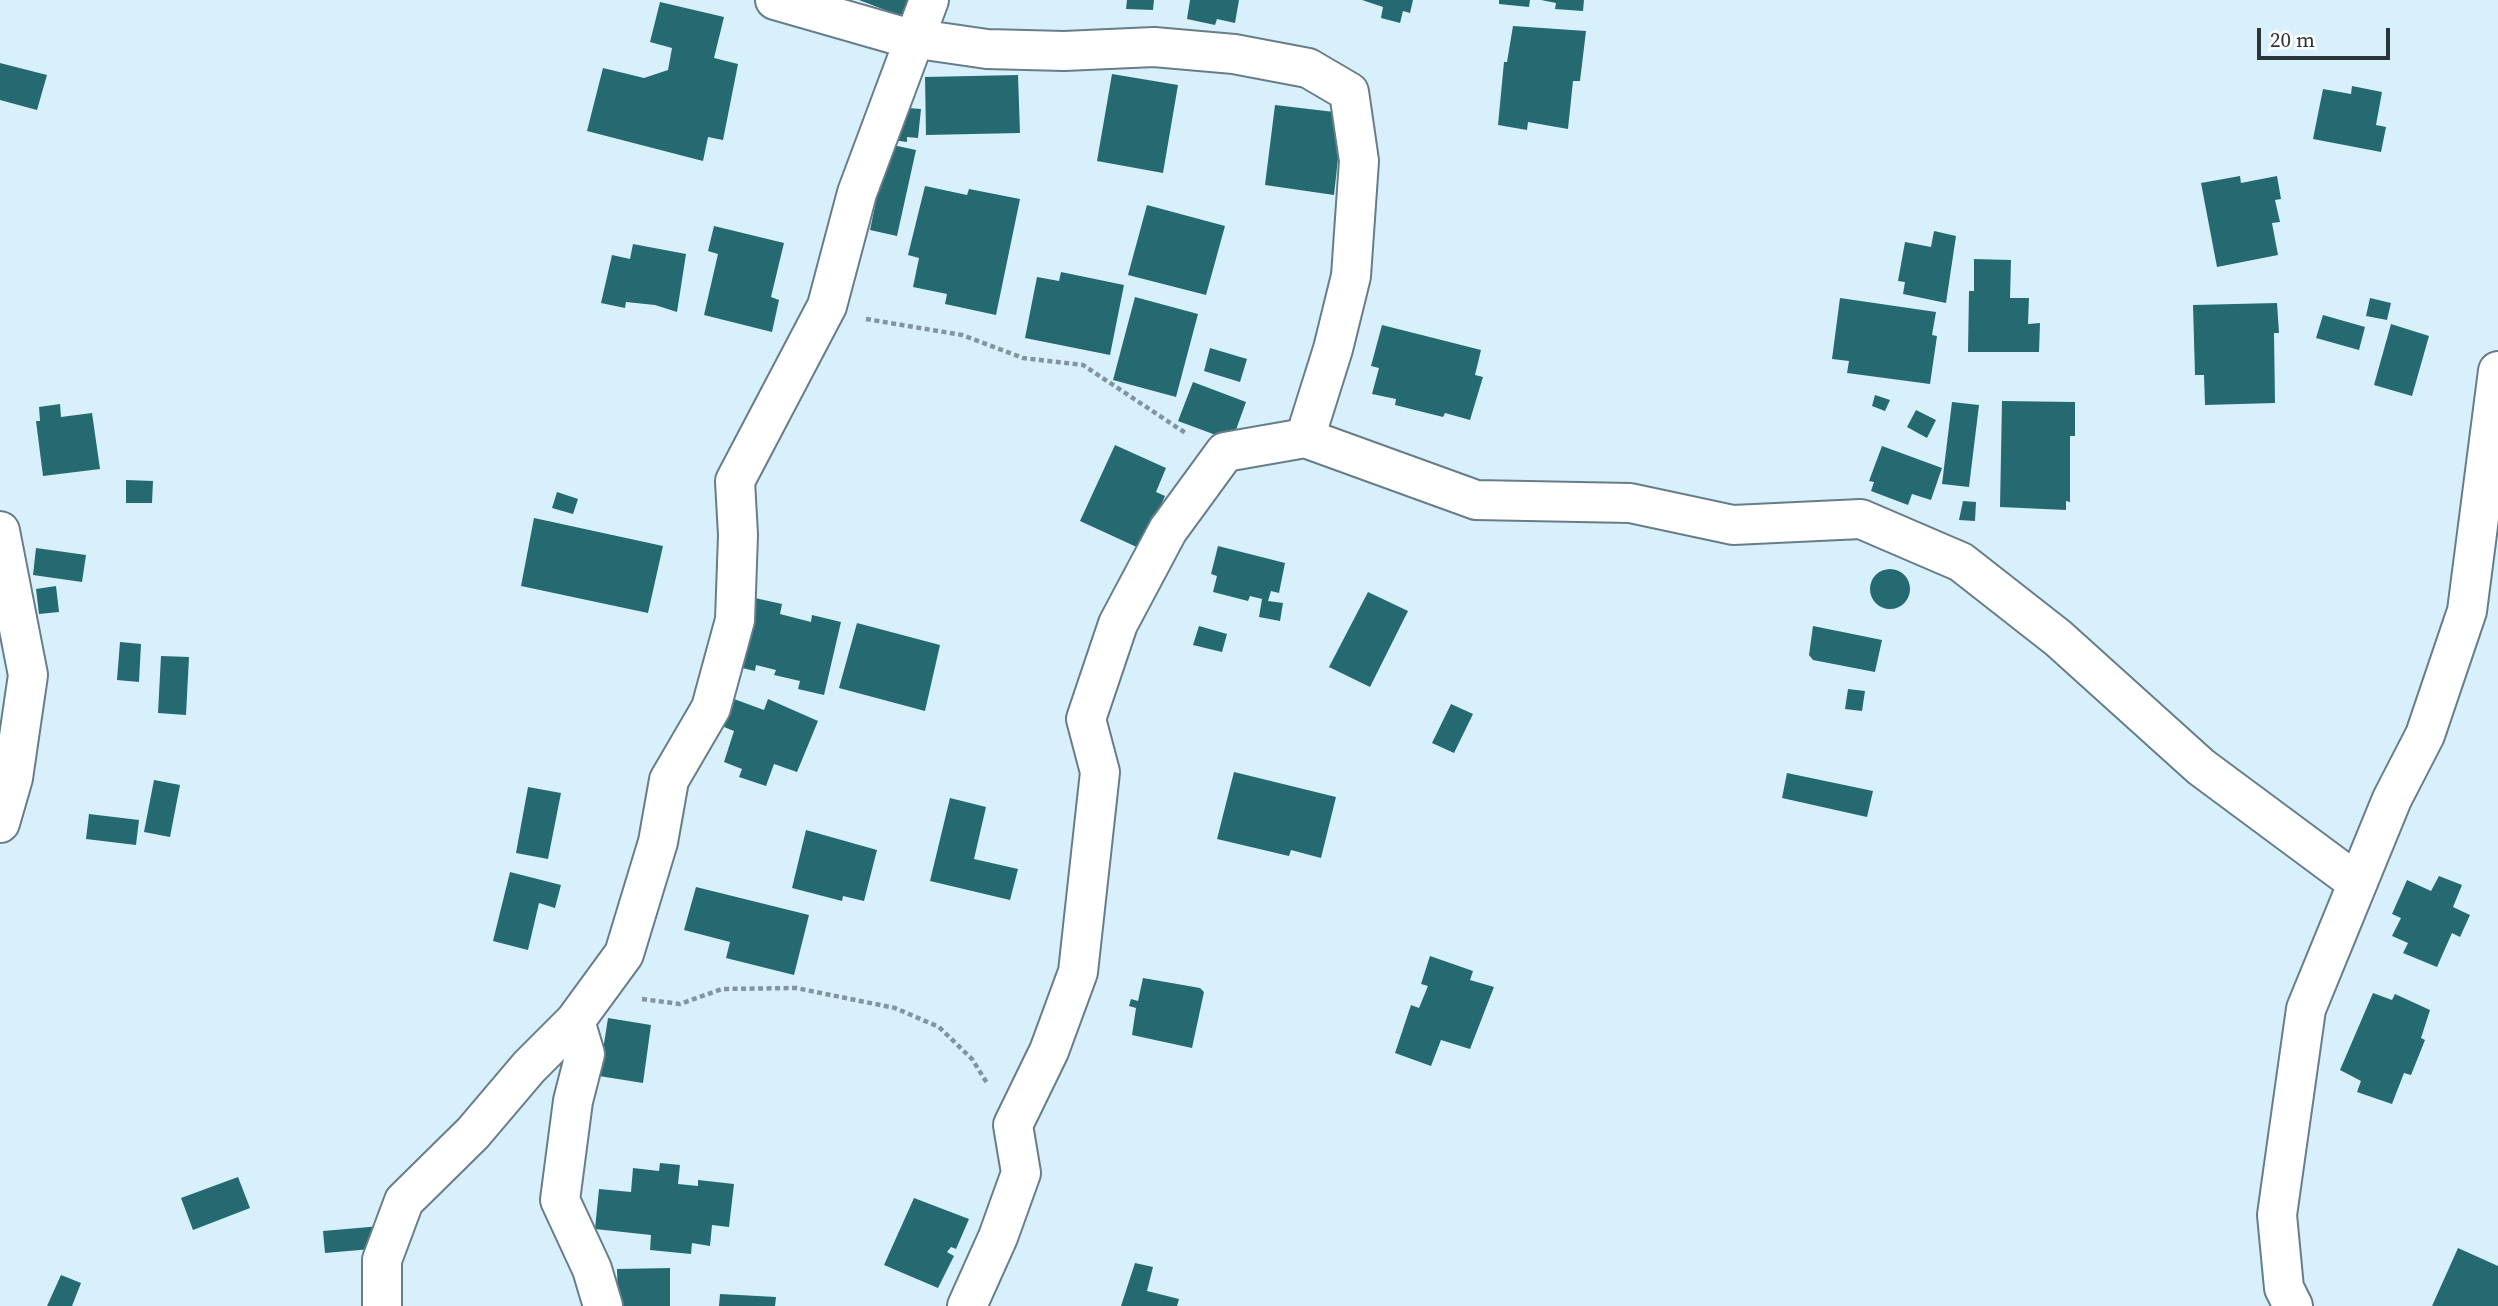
<!DOCTYPE html>
<html>
<head>
<meta charset="utf-8">
<style>
  body { margin:0 }
  #map { position:relative; width:2498px; height:1306px; overflow:hidden; background:#d7f0fc; font-family:"Source Serif 4",serif }
  canvas { display:block }
  .scale { position:absolute; left:2257px; top:28px; width:133px; height:32px; box-sizing:border-box; border:4px solid #2b3439; border-top:0; padding-left:9px; font-size:21px; line-height:24px; white-space:nowrap; color:#2b3439; -webkit-text-stroke:5px #fff; paint-order:stroke }
</style>
</head>
<body>
<div id="map">
<canvas width="2498" height="1306"></canvas>
<div class="scale">20 m</div>
</div>
<script>
const context = document.querySelector('canvas').getContext('2d');
context.lineJoin = 'round';
function fill(path, color) {
  context.fillStyle = color;
  context.fill(path, 'evenodd');
}
function stroke(path, color, width, dash) {
  context.strokeStyle = color;
  context.lineWidth = width;
  context.lineCap = dash ? 'butt' : 'round';
  context.setLineDash(dash || []);
  context.stroke(path);
}
fill(new Path2D(`
  M 859,0 L 909,0 L 903,17 Z
  M 1127,0 L 1154,0 L 1153,10 L 1126,9 Z
  M 1190,0 L 1239,0 L 1235,23 L 1217,19 L 1215,25 L 1187,19 Z
  M 1362,0 L 1413,0 L 1410,13 L 1403,11 L 1400,23 L 1381,18 L 1383,7 Z
  M 1499,0 L 1530,0 L 1529,7 L 1499,4 Z
  M 1541,0 L 1584,0 L 1583,11 L 1555,9 L 1556,3 Z
  M 660,2 L 724,17 L 714,58 L 738,64 L 723,140 L 708,137 L 703,161 L 587,131 L 603,68 L 644,78 L 668,70 L 672,48 L 650,42 Z
  M 1513,26 L 1586,31 L 1580,81 L 1573,81 L 1568,129 L 1528,122 L 1527,130 L 1498,125 L 1504,62 L 1507,62 Z
  M 0,63 L 47,75 L 37,110 L 0,100 Z
  M 1112,74 L 1178,85 L 1163,173 L 1097,161 Z
  M 1018,75 L 1020,133 L 926,135 L 925,77 Z
  M 2352,86 L 2382,92 L 2376,125 L 2386,127 L 2381,152 L 2313,139 L 2323,89 L 2351,94 Z
  M 1275,105 L 1343,113 L 1334,195 L 1265,185 Z
  M 908,108 L 921,109 L 918,138 L 907,137 L 907,142 L 892,140 L 894,114 L 908,115 Z
  M 888,144 L 916,150 L 897,236 L 870,230 Z
  M 2240,176 L 2241,183 L 2277,176 L 2281,199 L 2275,200 L 2280,222 L 2272,223 L 2278,255 L 2217,267 L 2201,183 Z
  M 925,186 L 967,195 L 969,189 L 1020,199 L 996,315 L 945,304 L 947,294 L 913,287 L 919,258 L 908,255 Z
  M 1147,205 L 1225,226 L 1206,295 L 1128,275 Z
  M 714,226 L 784,243 L 771,297 L 779,300 L 772,332 L 704,315 L 718,254 L 708,251 Z
  M 1934,231 L 1956,236 L 1946,303 L 1903,294 L 1905,282 L 1898,281 L 1905,242 L 1931,247 Z
  M 633,244 L 686,254 L 677,312 L 655,305 L 626,302 L 625,308 L 601,303 L 612,255 L 630,259 Z
  M 1974,259 L 2011,260 L 2010,298 L 2029,298 L 2028,324 L 2040,323 L 2039,352 L 1968,352 L 1969,291 L 1974,291 Z
  M 1061,272 L 1124,285 L 1110,355 L 1025,338 L 1037,277 L 1059,281 Z
  M 1135,297 L 1198,314 L 1176,397 L 1113,380 Z
  M 1840,298 L 1936,312 L 1932,335 L 1937,336 L 1930,384 L 1847,373 L 1849,361 L 1832,359 Z
  M 2370,298 L 2391,303 L 2387,320 L 2366,316 Z
  M 2277,303 L 2279,333 L 2274,333 L 2275,403 L 2205,405 L 2204,375 L 2195,375 L 2193,305 Z
  M 2323,315 L 2365,327 L 2359,350 L 2316,338 Z
  M 2391,324 L 2429,336 L 2412,396 L 2374,385 Z
  M 1382,325 L 1481,350 L 1475,375 L 1483,377 L 1470,420 L 1445,413 L 1443,417 L 1395,405 L 1396,399 L 1372,394 L 1379,368 L 1371,366 Z
  M 1210,348 L 1247,359 L 1240,382 L 1204,371 Z
  M 1193,382 L 1246,402 L 1232,441 L 1178,421 Z
  M 1875,395 L 1890,400 L 1885,411 L 1872,406 Z
  M 2002,401 L 2075,402 L 2075,436 L 2070,436 L 2070,502 L 2066,501 L 2066,510 L 2000,507 Z
  M 1952,402 L 1979,405 L 1969,487 L 1942,484 Z
  M 60,404 L 61,417 L 92,413 L 100,469 L 43,476 L 36,421 L 40,421 L 39,407 Z
  M 1916,410 L 1936,420 L 1927,438 L 1907,427 Z
  M 1115,445 L 1166,468 L 1156,492 L 1165,496 L 1141,549 L 1080,521 Z
  M 1882,446 L 1942,468 L 1931,500 L 1912,494 L 1908,505 L 1871,491 L 1874,482 L 1869,481 Z
  M 126,480 L 153,481 L 152,503 L 126,503 Z
  M 557,492 L 578,499 L 573,514 L 552,508 Z
  M 1963,501 L 1976,502 L 1975,521 L 1959,520 Z
  M 534,518 L 663,546 L 648,613 L 521,586 Z
  M 1218,546 L 1285,563 L 1279,593 L 1271,591 L 1268,601 L 1283,603 L 1280,621 L 1259,617 L 1262,599 L 1250,596 L 1248,601 L 1213,592 L 1217,576 L 1211,574 Z
  M 36,548 L 86,555 L 82,582 L 33,575 Z
  M1870 589a20 20 0 1 1 40 0a20 20 0 1 1-40 0Z
  M 56,586 L 59,612 L 39,614 L 36,589 Z
  M 1368,592 L 1408,611 L 1370,687 L 1329,667 Z
  M 755,598 L 782,604 L 780,614 L 811,622 L 812,615 L 841,622 L 824,695 L 798,689 L 800,681 L 774,675 L 776,670 L 756,665 L 755,671 L 738,667 Z
  M 857,623 L 940,645 L 925,711 L 839,688 Z
  M 1199,626 L 1227,634 L 1222,652 L 1193,645 Z
  M 1813,626 L 1882,640 L 1875,672 L 1813,660 L 1809,655 Z
  M 120,642 L 141,644 L 139,682 L 117,680 Z
  M 161,656 L 189,657 L 186,715 L 158,713 Z
  M 1848,689 L 1865,691 L 1862,711 L 1845,709 Z
  M 734,699 L 764,710 L 768,699 L 818,721 L 797,772 L 774,764 L 766,786 L 739,777 L 742,769 L 724,762 L 734,731 L 724,727 Z
  M 1451,704 L 1473,714 L 1454,753 L 1432,743 Z
  M 1234,772 L 1336,797 L 1321,858 L 1291,850 L 1289,856 L 1217,839 Z
  M 1787,773 L 1873,791 L 1867,817 L 1782,798 Z
  M 154,780 L 180,785 L 170,837 L 144,832 Z
  M 528,787 L 561,793 L 548,859 L 516,853 Z
  M 950,798 L 986,807 L 974,859 L 1018,869 L 1010,900 L 930,881 Z
  M 89,814 L 139,820 L 136,845 L 86,839 Z
  M 806,830 L 877,850 L 864,901 L 843,896 L 842,901 L 792,888 Z
  M 510,872 L 561,885 L 555,908 L 539,903 L 528,950 L 493,941 Z
  M 2439,876 L 2462,885 L 2453,907 L 2470,915 L 2460,937 L 2452,933 L 2437,967 L 2403,953 L 2408,943 L 2392,936 L 2401,918 L 2392,914 L 2407,880 L 2431,891 Z
  M 696,887 L 809,915 L 794,975 L 726,958 L 730,942 L 684,930 Z
  M 1430,956 L 1473,971 L 1470,980 L 1494,987 L 1470,1049 L 1441,1040 L 1431,1066 L 1395,1053 L 1411,1005 L 1419,1008 L 1428,986 L 1421,984 Z
  M 1143,978 L 1200,988 L 1204,992 L 1192,1048 L 1132,1035 L 1136,1008 L 1129,1006 L 1131,999 L 1138,1001 Z
  M 2373,993 L 2392,1000 L 2395,994 L 2430,1010 L 2421,1038 L 2425,1040 L 2411,1075 L 2404,1073 L 2392,1104 L 2357,1092 L 2361,1081 L 2340,1070 Z
  M 608,1018 L 651,1025 L 643,1083 L 599,1076 Z
  M 660,1163 L 680,1165 L 678,1184 L 698,1186 L 698,1180 L 734,1184 L 729,1227 L 712,1225 L 710,1246 L 692,1243 L 691,1254 L 650,1250 L 651,1235 L 595,1229 L 599,1189 L 631,1192 L 633,1168 L 659,1171 Z
  M 238,1177 L 250,1208 L 193,1230 L 181,1198 Z
  M 914,1198 L 969,1219 L 956,1249 L 951,1247 L 947,1252 L 954,1256 L 938,1288 L 884,1265 Z
  M 381,1226 L 383,1248 L 325,1253 L 323,1231 Z
  M 2458,1248 L 2498,1266 L 2498,1306 L 2432,1306 Z
  M 1135,1263 L 1153,1267 L 1147,1291 L 1179,1299 L 1177,1306 L 1121,1306 Z
  M 670,1268 L 670,1306 L 618,1306 L 617,1269 Z
  M 61,1275 L 81,1283 L 72,1306 L 47,1306 Z
  M 720,1294 L 776,1297 L 775,1306 L 719,1306 Z`), '#266a71');
const street = new Path2D(`
  M 775,0 L 904,37 L 987,49 L 1064,51 L 1154,47 L 1234,54 L 1308,68 L 1349,92 L 1359,161 L 1351,276 L 1333,349 L 1305,438
  M 0,531 L 28,675 L 13,778 L 0,823
  M 575,1021 L 585,1054 L 573,1101 L 560,1200 L 592,1269 L 603,1306
  M 382,1306 L 382,1260 L 404,1201 L 473,1133 L 529,1067 L 575,1021 L 624,954 L 658,842 L 669,780 L 711,708 L 735,620 L 738,535 L 735,481 L 827,306 L 857,193 L 929,0
  M 967,1306 L 998,1237 L 1021,1173 L 1013,1125 L 1049,1051 L 1078,972 L 1100,772 L 1086,719 L 1118,624 L 1168,530 L 1225,452 L 1305,438 L 1476,500 L 1630,503 L 1733,525 L 1861,519 L 1961,562 L 2058,638 L 2201,767 L 2356,882
  M 2293,1306 L 2284,1288 L 2277,1215 L 2306,1009 L 2392,799 L 2425,735 L 2467,611 L 2498,371`);
stroke(street, '#677d88', 42);
stroke(new Path2D(`
  M 866,319 L 962,335 L 1023,358 L 1083,365 L 1187,434
  M 642,999 L 680,1004 L 722,989 L 796,988 L 895,1008 L 939,1027 L 972,1059 L 987,1083`), '#83949d', 4.5, [5, 3.5]);
stroke(street, '#fff', 38);
</script>
</body>
</html>
